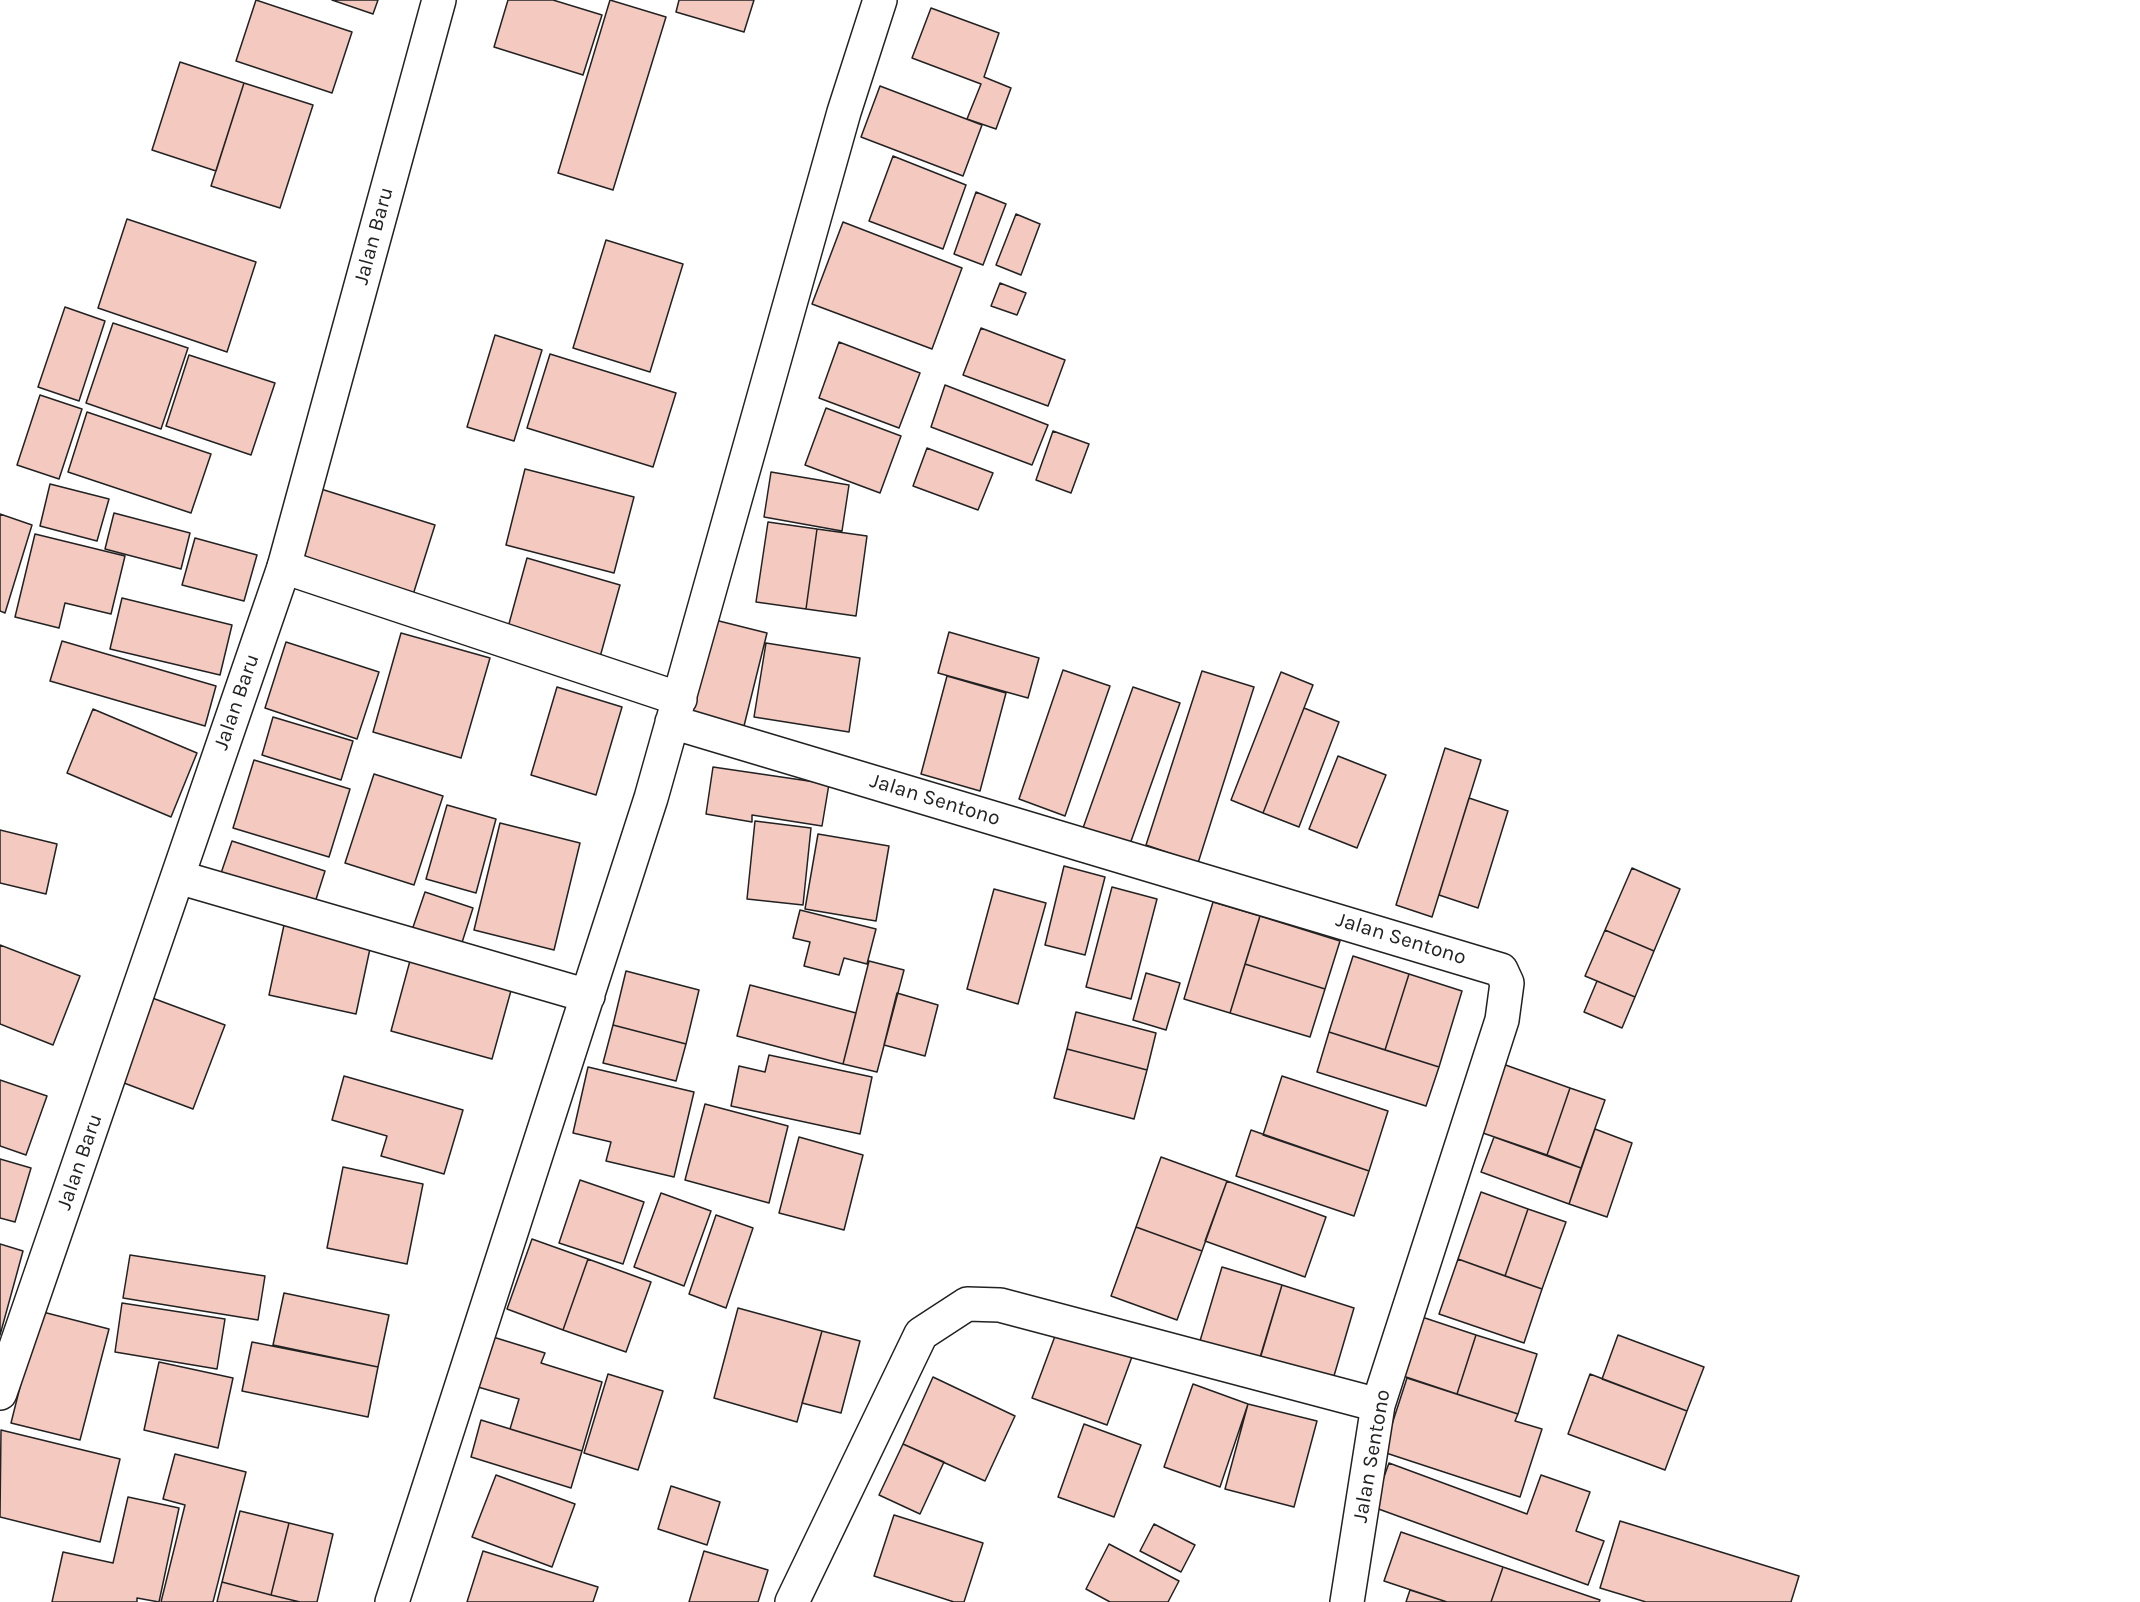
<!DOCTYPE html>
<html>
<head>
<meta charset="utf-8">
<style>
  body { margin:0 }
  canvas { display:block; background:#fff }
</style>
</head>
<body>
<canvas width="2140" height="1602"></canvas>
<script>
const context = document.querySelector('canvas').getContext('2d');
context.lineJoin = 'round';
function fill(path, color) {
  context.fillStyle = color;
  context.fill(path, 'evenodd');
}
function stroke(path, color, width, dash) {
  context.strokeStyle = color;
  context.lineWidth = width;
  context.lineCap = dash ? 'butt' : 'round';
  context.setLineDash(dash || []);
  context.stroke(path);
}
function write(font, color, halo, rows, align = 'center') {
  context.font = font + ' Karla,sans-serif';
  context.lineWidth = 4.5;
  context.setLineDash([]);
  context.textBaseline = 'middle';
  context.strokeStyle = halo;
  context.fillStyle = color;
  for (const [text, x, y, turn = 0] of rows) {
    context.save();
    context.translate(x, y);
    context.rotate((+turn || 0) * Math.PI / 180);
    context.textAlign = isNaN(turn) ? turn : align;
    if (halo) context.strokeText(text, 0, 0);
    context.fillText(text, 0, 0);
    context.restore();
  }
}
const building = new Path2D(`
  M 256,0 L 352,32 L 332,93 L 236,61 Z
  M 332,0 L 378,0 L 373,14 Z
  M 508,0 L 553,0 L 602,15 L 583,75 L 494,47 Z
  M 610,0 L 666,17 L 613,190 L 558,173 Z
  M 679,0 L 754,0 L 744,32 L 676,12 Z
  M 931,8 L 999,33 L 984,77 L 1011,88 L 996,129 L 967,119 L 981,84 L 912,58 Z
  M 180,62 L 244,83 L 216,171 L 152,150 Z
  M 244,83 L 313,105 L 280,208 L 211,186 Z
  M 880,86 L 982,125 L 963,176 L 861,137 Z
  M 893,156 L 966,185 L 943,249 L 869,221 Z
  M 976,192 L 1006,204 L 983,265 L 954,254 Z
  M 1016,214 L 1040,224 L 1021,275 L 996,265 Z
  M 127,219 L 256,262 L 227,352 L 98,308 Z
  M 843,222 L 962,268 L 932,349 L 812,304 Z
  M 606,240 L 683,264 L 650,372 L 573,348 Z
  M 1000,283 L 1026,293 L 1017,315 L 991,306 Z
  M 65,307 L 105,321 L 79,401 L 38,387 Z
  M 113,323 L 188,348 L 161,429 L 86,403 Z
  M 981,328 L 1065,360 L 1048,406 L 963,375 Z
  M 495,335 L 542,350 L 514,441 L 467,427 Z
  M 839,342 L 920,373 L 899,428 L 819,398 Z
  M 550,354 L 676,393 L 653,467 L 527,428 Z
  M 189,355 L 275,383 L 251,455 L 166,426 Z
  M 945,385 L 1048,425 L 1032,465 L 931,427 Z
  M 40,395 L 82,409 L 59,479 L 17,465 Z
  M 826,408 L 901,436 L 880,493 L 805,465 Z
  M 87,412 L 211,454 L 191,513 L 68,472 Z
  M 1053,431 L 1089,444 L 1071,493 L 1036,480 Z
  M 927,448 L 993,473 L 978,510 L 913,486 Z
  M 525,469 L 634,497 L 614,573 L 506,545 Z
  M 771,472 L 849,485 L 842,531 L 764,517 Z
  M 50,484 L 109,499 L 97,541 L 40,526 Z
  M 321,489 L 435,525 L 412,598 L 298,563 Z
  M 114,513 L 190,533 L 181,569 L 105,549 Z
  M 0,514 L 32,525 L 5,613 L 0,611 Z
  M 768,522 L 817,529 L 806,609 L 756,602 Z
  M 817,529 L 867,536 L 856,616 L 806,609 Z
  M 35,534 L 125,556 L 111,614 L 65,603 L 59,628 L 15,617 Z
  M 195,538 L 257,555 L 244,601 L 182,585 Z
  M 527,558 L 620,585 L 600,657 L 507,631 Z
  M 122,598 L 232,625 L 220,675 L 110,649 Z
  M 715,620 L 767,633 L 744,726 L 692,713 Z
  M 949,632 L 1039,658 L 1028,698 L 938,673 Z
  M 401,633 L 490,658 L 461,758 L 373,732 Z
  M 62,641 L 216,686 L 205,726 L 50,681 Z
  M 286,642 L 379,672 L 357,739 L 265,708 Z
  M 766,643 L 860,658 L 849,732 L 754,717 Z
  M 1063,670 L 1110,686 L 1065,816 L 1019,799 Z
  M 1202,671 L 1254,687 L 1198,863 L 1146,845 Z
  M 1281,672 L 1313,685 L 1263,813 L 1231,800 Z
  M 947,676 L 1006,693 L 980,791 L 921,774 Z
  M 557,687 L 622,707 L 596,795 L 531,775 Z
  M 1133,687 L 1180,703 L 1130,844 L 1083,828 Z
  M 1304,708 L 1339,722 L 1299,827 L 1263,813 Z
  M 93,709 L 197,753 L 171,817 L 67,773 Z
  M 273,717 L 353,741 L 341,780 L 262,755 Z
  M 1445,748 L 1481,760 L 1432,917 L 1396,905 Z
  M 1338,756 L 1386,775 L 1357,848 L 1309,829 Z
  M 254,760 L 350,789 L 329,857 L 233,828 Z
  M 713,767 L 829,784 L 822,826 L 752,815 L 752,822 L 706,814 Z
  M 374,774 L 443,796 L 414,885 L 345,863 Z
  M 1469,798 L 1508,811 L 1478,908 L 1439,895 Z
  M 447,805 L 496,819 L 476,893 L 426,879 Z
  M 755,821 L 811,828 L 803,905 L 747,899 Z
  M 500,823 L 580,843 L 554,950 L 474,930 Z
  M 0,830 L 57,844 L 46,894 L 0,883 Z
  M 818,834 L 889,846 L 876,921 L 805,909 Z
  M 232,841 L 325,871 L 312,912 L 218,882 Z
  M 1064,866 L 1105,877 L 1085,955 L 1045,945 Z
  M 1632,868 L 1680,889 L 1654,951 L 1605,930 Z
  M 1112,887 L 1157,899 L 1131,999 L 1086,987 Z
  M 994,889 L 1046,903 L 1018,1004 L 967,989 Z
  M 425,892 L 473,908 L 459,952 L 410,936 Z
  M 1213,902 L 1260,916 L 1230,1013 L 1184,999 Z
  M 800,910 L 876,929 L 867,964 L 844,958 L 839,975 L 804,966 L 810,942 L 793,938 Z
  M 1260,916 L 1340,941 L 1325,989 L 1245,964 Z
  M 284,925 L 371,944 L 356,1014 L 269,995 Z
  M 1605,930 L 1654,951 L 1635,997 L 1585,976 Z
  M 0,945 L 80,976 L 53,1045 L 0,1024 Z
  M 1353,956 L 1409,974 L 1385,1050 L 1329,1032 Z
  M 411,957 L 512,987 L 492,1059 L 391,1031 Z
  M 869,961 L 904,970 L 877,1072 L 843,1064 Z
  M 1245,964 L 1325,989 L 1310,1037 L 1230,1013 Z
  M 626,971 L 699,990 L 686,1044 L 613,1025 Z
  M 1146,973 L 1180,983 L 1166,1030 L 1133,1020 Z
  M 1409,974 L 1462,991 L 1439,1067 L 1385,1050 Z
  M 1597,981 L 1635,997 L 1622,1028 L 1584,1012 Z
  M 750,985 L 856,1013 L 843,1064 L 737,1036 Z
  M 897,993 L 938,1005 L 925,1056 L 884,1045 Z
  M 147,996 L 225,1025 L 193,1109 L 116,1080 Z
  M 1076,1012 L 1156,1033 L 1147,1070 L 1067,1049 Z
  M 613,1025 L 686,1044 L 676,1081 L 603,1063 Z
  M 1329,1032 L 1439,1067 L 1426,1106 L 1317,1072 Z
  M 1067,1049 L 1147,1070 L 1134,1119 L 1054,1098 Z
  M 769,1055 L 872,1077 L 860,1134 L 731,1106 L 739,1066 L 765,1072 Z
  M 1500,1063 L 1570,1088 L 1547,1155 L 1477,1131 Z
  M 588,1067 L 694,1092 L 674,1177 L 606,1161 L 611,1142 L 573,1133 Z
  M 344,1076 L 463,1110 L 444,1174 L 381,1156 L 387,1136 L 332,1120 Z
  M 1282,1076 L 1388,1111 L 1369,1171 L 1263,1135 Z
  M 0,1080 L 47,1096 L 26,1155 L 0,1146 Z
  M 1570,1088 L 1605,1100 L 1581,1168 L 1547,1155 Z
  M 705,1104 L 788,1126 L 769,1203 L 685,1180 Z
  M 1595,1129 L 1632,1143 L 1607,1217 L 1569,1204 Z
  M 1251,1130 L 1369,1171 L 1354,1216 L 1236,1176 Z
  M 799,1137 L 863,1155 L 844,1230 L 779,1213 Z
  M 1494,1137 L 1581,1168 L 1569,1204 L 1481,1172 Z
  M 1161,1157 L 1227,1181 L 1202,1251 L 1136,1227 Z
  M 0,1159 L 31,1168 L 15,1222 L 0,1218 Z
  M 343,1167 L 423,1184 L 407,1264 L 327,1248 Z
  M 580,1180 L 644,1202 L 623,1264 L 559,1243 Z
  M 1227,1181 L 1326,1217 L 1305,1277 L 1205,1241 Z
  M 1481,1192 L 1528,1209 L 1505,1276 L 1458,1259 Z
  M 661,1193 L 711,1211 L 684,1286 L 634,1267 Z
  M 1528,1209 L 1566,1222 L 1542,1289 L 1505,1276 Z
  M 716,1215 L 753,1228 L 726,1308 L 689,1294 Z
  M 1136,1227 L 1202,1251 L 1177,1320 L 1111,1296 Z
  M 532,1239 L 588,1259 L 563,1330 L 507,1309 Z
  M 0,1244 L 23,1251 L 0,1335 Z
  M 130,1255 L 265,1276 L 258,1320 L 123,1298 Z
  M 588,1259 L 651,1282 L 626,1352 L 563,1330 Z
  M 1458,1259 L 1542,1289 L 1524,1343 L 1439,1314 Z
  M 1222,1267 L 1282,1285 L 1257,1369 L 1197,1351 Z
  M 1282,1285 L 1354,1308 L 1331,1386 L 1258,1364 Z
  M 284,1293 L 389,1315 L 378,1367 L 273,1345 Z
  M 122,1303 L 225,1319 L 217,1369 L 115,1352 Z
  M 738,1308 L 822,1331 L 797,1422 L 714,1398 Z
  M 39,1311 L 109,1329 L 80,1440 L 11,1423 Z
  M 1416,1315 L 1476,1335 L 1457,1394 L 1397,1374 Z
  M 1058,1328 L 1133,1354 L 1107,1425 L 1032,1398 Z
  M 822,1331 L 860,1341 L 841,1413 L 802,1403 Z
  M 1476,1335 L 1537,1354 L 1518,1414 L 1457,1394 Z
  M 1618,1335 L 1704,1367 L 1687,1411 L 1602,1379 Z
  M 493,1337 L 545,1353 L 541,1363 L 602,1382 L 582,1451 L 510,1429 L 519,1399 L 478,1387 Z
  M 252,1342 L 378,1367 L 368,1417 L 242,1391 Z
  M 159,1362 L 233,1378 L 218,1448 L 144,1430 Z
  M 608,1374 L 663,1391 L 638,1470 L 584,1453 Z
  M 1590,1374 L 1687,1411 L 1665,1470 L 1568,1434 Z
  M 933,1377 L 1015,1416 L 985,1481 L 903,1444 Z
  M 1407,1378 L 1518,1414 L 1515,1421 L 1542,1429 L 1520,1497 L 1383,1452 Z
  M 1193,1384 L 1248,1404 L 1220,1487 L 1164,1467 Z
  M 1248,1404 L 1317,1421 L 1294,1507 L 1225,1489 Z
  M 481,1420 L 582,1451 L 571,1488 L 471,1457 Z
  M 1084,1424 L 1141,1445 L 1114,1517 L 1058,1497 Z
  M 1,1430 L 120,1459 L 100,1542 L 0,1517 Z
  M 903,1444 L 944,1462 L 920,1514 L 879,1495 Z
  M 175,1454 L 246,1472 L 213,1602 L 161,1602 L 185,1505 L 163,1499 Z
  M 1389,1463 L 1527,1514 L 1541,1475 L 1590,1492 L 1576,1531 L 1604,1541 L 1588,1585 L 1373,1507 Z
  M 496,1475 L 575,1504 L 552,1567 L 472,1537 Z
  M 671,1486 L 720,1502 L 707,1545 L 658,1529 Z
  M 128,1497 L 179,1508 L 159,1602 L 137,1598 L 137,1602 L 52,1602 L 63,1552 L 113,1563 Z
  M 240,1511 L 289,1523 L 271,1595 L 222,1582 Z
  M 894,1515 L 983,1543 L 964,1602 L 954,1602 L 874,1576 Z
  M 1620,1521 L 1799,1576 L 1791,1602 L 1646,1602 L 1600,1588 Z
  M 289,1523 L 333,1534 L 317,1602 L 300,1602 L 271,1595 Z
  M 1154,1524 L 1195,1545 L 1181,1572 L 1140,1551 Z
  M 1401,1532 L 1503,1567 L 1491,1602 L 1447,1602 L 1384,1581 Z
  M 1109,1544 L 1179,1581 L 1168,1602 L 1110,1602 L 1086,1589 Z
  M 483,1551 L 598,1587 L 593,1602 L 467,1602 Z
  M 704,1551 L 768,1570 L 758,1602 L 689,1602 Z
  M 1503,1567 L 1600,1600 L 1599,1602 L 1491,1602 Z
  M 222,1582 L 271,1595 L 300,1602 L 217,1602 Z
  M 1410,1590 L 1447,1602 L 1406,1602 Z`);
fill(building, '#f3c9c0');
stroke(building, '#222', 1.5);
const minor = new Path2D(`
  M 284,567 L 680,699
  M 672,722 L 1501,970 L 1507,983 L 1502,1020 L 1378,1405 L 1347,1602
  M 178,877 L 588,996
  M 392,1602 L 651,798 L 844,112 L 880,0
  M 792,1602 L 921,1334 L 967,1304 L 1000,1305 L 1378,1405`);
const tertiary = new Path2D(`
  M 0,1393 L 284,567 L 439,0`);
stroke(minor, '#222', 36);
stroke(tertiary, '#222', 36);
stroke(minor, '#fff', 33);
stroke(tertiary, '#fff', 33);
write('21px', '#222', '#fff', [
  ["Jalan Baru",374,236,-75],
  ["Jalan Baru",237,702,-71],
  ["Jalan Sentono",935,800,17],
  ["Jalan Sentono",1401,939,17],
  ["Jalan Baru",80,1162,-71],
  ["Jalan Sentono",1372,1456,-80]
]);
</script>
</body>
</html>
